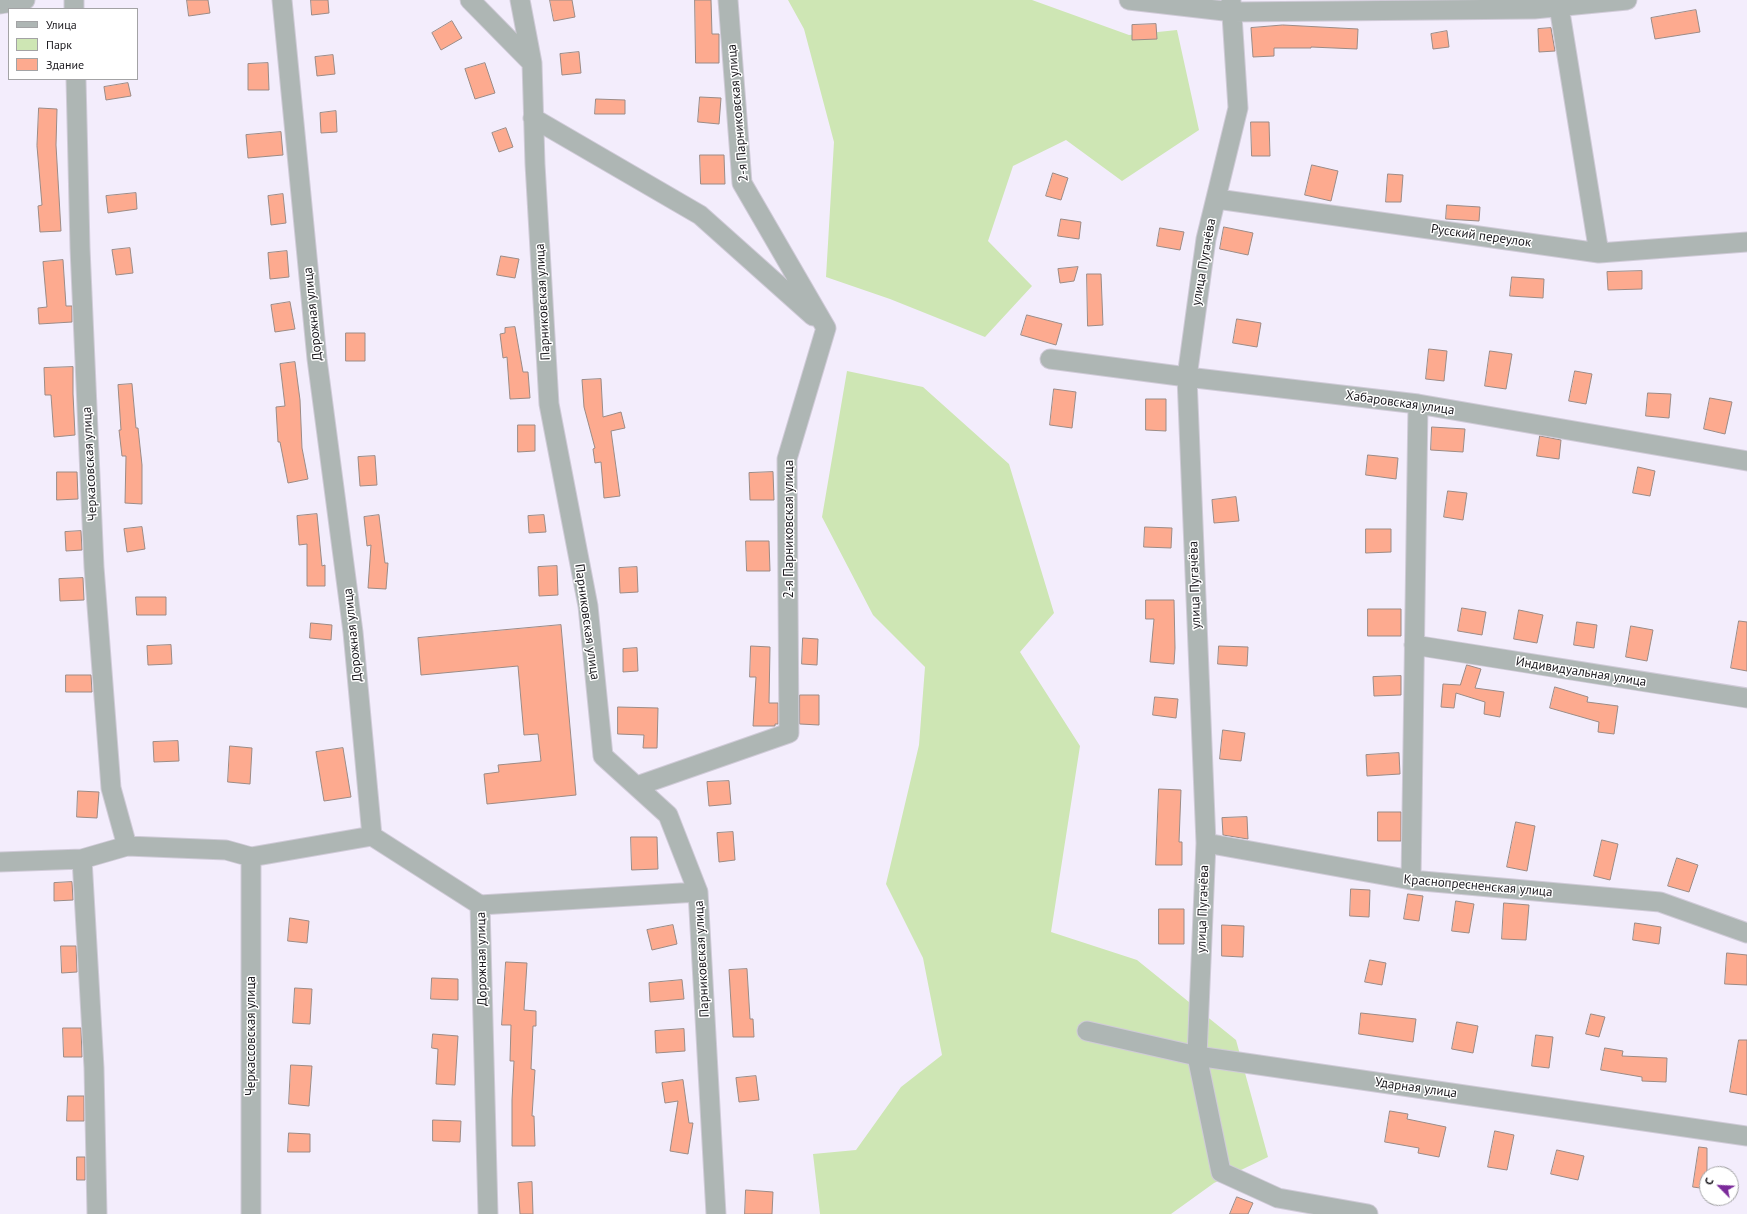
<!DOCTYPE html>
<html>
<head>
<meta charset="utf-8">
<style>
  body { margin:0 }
  #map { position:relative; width:1747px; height:1214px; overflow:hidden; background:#f3edfc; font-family:"PT Sans",sans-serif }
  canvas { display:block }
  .legend { position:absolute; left:8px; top:8px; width:130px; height:72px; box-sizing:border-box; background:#fff; border:1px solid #a3a3a5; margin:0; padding:5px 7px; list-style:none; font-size:12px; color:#1a181d }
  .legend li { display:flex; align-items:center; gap:8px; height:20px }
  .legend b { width:20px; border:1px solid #a3a3a5 }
  .north { position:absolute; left:1699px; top:1166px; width:40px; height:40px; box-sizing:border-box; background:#fff; border:1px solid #a3a3a5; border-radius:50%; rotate:294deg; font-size:11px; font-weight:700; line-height:16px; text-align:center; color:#1a181d }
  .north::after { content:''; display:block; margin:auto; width:14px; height:18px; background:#7b2a9a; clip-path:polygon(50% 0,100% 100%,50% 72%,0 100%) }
</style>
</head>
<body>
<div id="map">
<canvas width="1747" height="1214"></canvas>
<ul class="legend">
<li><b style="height:5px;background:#aeb6b4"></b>Улица</li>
<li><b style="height:11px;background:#cee6b4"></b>Парк</li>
<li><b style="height:11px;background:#fdaa8f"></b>Здание</li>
</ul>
<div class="north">С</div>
</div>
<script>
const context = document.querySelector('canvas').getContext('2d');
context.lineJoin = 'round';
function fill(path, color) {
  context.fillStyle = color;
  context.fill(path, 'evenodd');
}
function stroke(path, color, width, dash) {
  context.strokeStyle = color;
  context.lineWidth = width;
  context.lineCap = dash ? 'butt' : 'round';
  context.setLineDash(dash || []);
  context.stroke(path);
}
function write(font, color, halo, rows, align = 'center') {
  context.font = font + ' "PT Sans",sans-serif';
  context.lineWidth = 3;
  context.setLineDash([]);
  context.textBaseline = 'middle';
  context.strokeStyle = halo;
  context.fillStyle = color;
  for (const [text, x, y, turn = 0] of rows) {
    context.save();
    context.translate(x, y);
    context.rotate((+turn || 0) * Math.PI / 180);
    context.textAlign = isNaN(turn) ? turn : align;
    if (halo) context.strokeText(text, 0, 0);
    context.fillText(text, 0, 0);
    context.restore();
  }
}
fill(new Path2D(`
  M 788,0 L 1032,0 L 1129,35 L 1177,30 L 1199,130 L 1122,181 L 1066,140 L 1013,166 L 988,241 L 1032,286 L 985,337 L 890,299 L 826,277 L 834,142 L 804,29 Z
  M 847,371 L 923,387 L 1009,464 L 1054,613 L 1020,652 L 1080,746 L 1051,932 L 1137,960 L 1236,1040 L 1268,1157 L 1214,1183 L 1171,1214 L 820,1214 L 813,1154 L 856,1150 L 901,1087 L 942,1055 L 923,958 L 886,884 L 919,745 L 925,667 L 873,615 L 822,517 Z`), '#cee6b4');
const building = new Path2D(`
  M 187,0 L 208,0 L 210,13 L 189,16 Z
  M 311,0 L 328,0 L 329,13 L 312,15 Z
  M 550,0 L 572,0 L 575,17 L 554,21 Z
  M 695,0 L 711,0 L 712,34 L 719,34 L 719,63 L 696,63 Z
  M 1696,10 L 1700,32 L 1655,39 L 1651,18 Z
  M 452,21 L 462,38 L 441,50 L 432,33 Z
  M 1156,24 L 1157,39 L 1132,40 L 1132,25 Z
  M 1283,25 L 1358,29 L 1357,49 L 1311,47 L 1311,48 L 1274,48 L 1274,56 L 1253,57 L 1251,28 Z
  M 1551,28 L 1555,51 L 1539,52 L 1538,29 Z
  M 1447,31 L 1449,47 L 1433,49 L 1431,34 Z
  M 579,52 L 581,73 L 562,75 L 560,54 Z
  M 333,55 L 335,74 L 317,76 L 315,57 Z
  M 268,63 L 269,90 L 248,90 L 248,64 Z
  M 485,63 L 495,93 L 475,99 L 465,69 Z
  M 128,83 L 131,96 L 106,100 L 104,87 Z
  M 700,97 L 721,98 L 719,124 L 698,122 Z
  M 596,99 L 625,100 L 625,114 L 595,114 Z
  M 39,108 L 57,109 L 56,145 L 61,231 L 40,232 L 38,206 L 42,205 L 37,146 Z
  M 336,111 L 337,132 L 321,133 L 320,113 Z
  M 1251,122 L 1269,122 L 1270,156 L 1252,156 Z
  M 506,128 L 513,147 L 499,152 L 492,133 Z
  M 281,132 L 283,155 L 248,158 L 246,135 Z
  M 700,155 L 724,155 L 725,184 L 701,184 Z
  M 1312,165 L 1338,171 L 1331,201 L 1305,195 Z
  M 1053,173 L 1068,178 L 1061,200 L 1046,196 Z
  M 1388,174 L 1403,175 L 1401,202 L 1386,202 Z
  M 136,193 L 137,209 L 108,213 L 106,196 Z
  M 283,194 L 286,223 L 271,225 L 268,196 Z
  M 1447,205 L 1480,207 L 1479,221 L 1446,219 Z
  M 1061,219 L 1081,222 L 1079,239 L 1058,236 Z
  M 1224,227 L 1253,233 L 1248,255 L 1220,249 Z
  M 1160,228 L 1184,232 L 1180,250 L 1157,246 Z
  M 130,248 L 133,273 L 116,275 L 112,250 Z
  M 287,251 L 289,277 L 270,279 L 268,253 Z
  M 501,256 L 519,259 L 515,278 L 497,275 Z
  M 63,260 L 66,306 L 72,306 L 72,322 L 39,324 L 38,308 L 47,307 L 43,262 Z
  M 1078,267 L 1074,281 L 1060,283 L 1058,269 Z
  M 1642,271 L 1642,289 L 1608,290 L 1607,272 Z
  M 1087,274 L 1101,274 L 1103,325 L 1088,326 Z
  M 1512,277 L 1544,279 L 1543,298 L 1510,296 Z
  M 290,302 L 295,329 L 275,332 L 271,305 Z
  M 1027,315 L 1062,324 L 1056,345 L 1021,335 Z
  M 1237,319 L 1261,323 L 1257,347 L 1233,343 Z
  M 515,327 L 523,372 L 528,372 L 530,398 L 510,399 L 507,357 L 503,358 L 500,334 L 505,333 L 505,328 Z
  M 346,333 L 365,333 L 365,361 L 346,361 Z
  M 1429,349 L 1447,351 L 1444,381 L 1426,379 Z
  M 1490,351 L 1512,354 L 1506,389 L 1485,386 Z
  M 295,362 L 300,400 L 302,448 L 308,479 L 288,483 L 280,442 L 278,442 L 276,407 L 285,406 L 280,364 Z
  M 73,367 L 73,394 L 75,435 L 54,437 L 51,395 L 45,395 L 44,368 Z
  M 1575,371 L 1592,374 L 1586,404 L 1569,401 Z
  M 601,379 L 603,417 L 621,412 L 625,428 L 611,431 L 620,496 L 604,498 L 601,462 L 595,463 L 593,449 L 595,448 L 584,407 L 582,380 Z
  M 132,384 L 136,428 L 138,428 L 142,465 L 142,504 L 125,503 L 126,456 L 122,456 L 119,430 L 121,430 L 118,385 Z
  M 1054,389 L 1076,392 L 1072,428 L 1050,425 Z
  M 1648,393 L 1671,394 L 1669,418 L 1646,416 Z
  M 1710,398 L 1732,402 L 1725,434 L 1704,429 Z
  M 1146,399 L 1166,399 L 1166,431 L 1146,430 Z
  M 518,425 L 535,425 L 535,451 L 518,452 Z
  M 1432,427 L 1465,429 L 1463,452 L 1431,450 Z
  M 1540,436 L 1561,440 L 1559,459 L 1537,456 Z
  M 1368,455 L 1398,458 L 1396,479 L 1366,475 Z
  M 375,456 L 377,485 L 360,486 L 358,457 Z
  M 1638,467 L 1655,471 L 1650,496 L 1633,493 Z
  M 57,472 L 77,472 L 78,499 L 57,500 Z
  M 773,472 L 774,500 L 750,500 L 749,473 Z
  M 1448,491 L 1467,493 L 1463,520 L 1444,517 Z
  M 1236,497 L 1239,521 L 1214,523 L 1212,500 Z
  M 317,514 L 322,566 L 325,565 L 325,586 L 307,586 L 307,544 L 299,545 L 297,516 Z
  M 379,515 L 385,563 L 388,563 L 386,589 L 368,588 L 371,545 L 367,546 L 364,517 Z
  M 544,515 L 546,532 L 529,533 L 528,516 Z
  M 142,527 L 145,549 L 127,552 L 124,529 Z
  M 1145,527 L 1172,528 L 1171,548 L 1144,547 Z
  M 1366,529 L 1391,529 L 1391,552 L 1366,553 Z
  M 81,531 L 82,550 L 66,551 L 65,532 Z
  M 746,541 L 769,541 L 770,571 L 747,571 Z
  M 557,566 L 558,595 L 539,596 L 538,567 Z
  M 637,567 L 638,592 L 620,593 L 619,568 Z
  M 83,578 L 84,600 L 60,601 L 59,579 Z
  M 136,597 L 166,597 L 166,615 L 137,615 Z
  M 1146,600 L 1174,600 L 1175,648 L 1174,664 L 1150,662 L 1154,619 L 1146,619 Z
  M 1462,608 L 1486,612 L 1482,635 L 1458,631 Z
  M 1368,609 L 1401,609 L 1401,636 L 1368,636 Z
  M 1519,610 L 1543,615 L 1537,643 L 1514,639 Z
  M 1739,621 L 1747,622 L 1747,671 L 1731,668 Z
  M 1577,622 L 1597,625 L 1594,648 L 1574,645 Z
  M 311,623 L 332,625 L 331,640 L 310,638 Z
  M 561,625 L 576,795 L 487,804 L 484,774 L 499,772 L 498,765 L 541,761 L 538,734 L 524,735 L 518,666 L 421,675 L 418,638 Z
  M 1631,626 L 1653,630 L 1647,661 L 1626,657 Z
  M 803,638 L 818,639 L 817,665 L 802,664 Z
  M 171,645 L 172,664 L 148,665 L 147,646 Z
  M 751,646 L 770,647 L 769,703 L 778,703 L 778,724 L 775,724 L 775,726 L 753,726 L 756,677 L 750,677 Z
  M 1219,646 L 1248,647 L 1247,666 L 1218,664 Z
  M 637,648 L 638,671 L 623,672 L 623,649 Z
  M 1467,665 L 1481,669 L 1475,688 L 1504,692 L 1500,717 L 1484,714 L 1485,702 L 1456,693 L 1454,708 L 1441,707 L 1443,684 L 1460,685 Z
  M 66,675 L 91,675 L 92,692 L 66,692 Z
  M 1401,676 L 1401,695 L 1374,696 L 1373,677 Z
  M 1555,687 L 1588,697 L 1587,702 L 1618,706 L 1614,734 L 1598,732 L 1599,722 L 1550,708 Z
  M 800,695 L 819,695 L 819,725 L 800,724 Z
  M 1155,697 L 1178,699 L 1176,718 L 1153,715 Z
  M 618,707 L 658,708 L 657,748 L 643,748 L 644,735 L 618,734 Z
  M 1223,730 L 1245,733 L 1241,761 L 1220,759 Z
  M 178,741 L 179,761 L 154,762 L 153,742 Z
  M 230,746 L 252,748 L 250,784 L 228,782 Z
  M 343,748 L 351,797 L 324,801 L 316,752 Z
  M 1399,753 L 1400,774 L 1367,776 L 1366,755 Z
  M 729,781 L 731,804 L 709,806 L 707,782 Z
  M 1159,789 L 1181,790 L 1179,842 L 1182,842 L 1182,865 L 1156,865 Z
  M 78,791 L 99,792 L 97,818 L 77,817 Z
  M 1378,812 L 1401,812 L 1401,841 L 1378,841 Z
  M 1247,817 L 1248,839 L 1223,835 L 1222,818 Z
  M 1516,822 L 1535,826 L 1527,871 L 1507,867 Z
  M 733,832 L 735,860 L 719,862 L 717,833 Z
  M 631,837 L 657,837 L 658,869 L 632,870 Z
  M 1602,840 L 1618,844 L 1610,880 L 1594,876 Z
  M 1677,858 L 1698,865 L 1689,892 L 1668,886 Z
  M 72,882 L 73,900 L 54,901 L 54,883 Z
  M 1351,889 L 1370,890 L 1369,917 L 1350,916 Z
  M 1408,894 L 1423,896 L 1419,921 L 1404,919 Z
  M 1456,901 L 1474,904 L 1469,933 L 1452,931 Z
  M 1504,903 L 1529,905 L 1526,940 L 1502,939 Z
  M 1159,909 L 1184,909 L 1184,944 L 1159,944 Z
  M 290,918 L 309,921 L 307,943 L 288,941 Z
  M 1635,923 L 1661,927 L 1659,944 L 1633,940 Z
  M 673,925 L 677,944 L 652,950 L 647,930 Z
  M 1222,925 L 1244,926 L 1243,957 L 1222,956 Z
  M 61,946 L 76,946 L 77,972 L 62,973 Z
  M 1727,953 L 1747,955 L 1747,985 L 1725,984 Z
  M 1370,960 L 1386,963 L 1382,985 L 1365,982 Z
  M 506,962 L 527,963 L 524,1010 L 536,1011 L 536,1026 L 533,1026 L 531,1069 L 535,1070 L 532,1116 L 534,1116 L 535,1146 L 512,1146 L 512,1100 L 514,1061 L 510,1061 L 511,1025 L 502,1025 Z
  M 747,969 L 750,1019 L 753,1019 L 754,1037 L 733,1037 L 729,970 Z
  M 432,978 L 458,979 L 458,1000 L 431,999 Z
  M 682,980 L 684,999 L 650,1002 L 649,983 Z
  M 295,988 L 312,989 L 310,1024 L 293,1023 Z
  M 1361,1013 L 1416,1019 L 1413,1042 L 1359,1034 Z
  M 1591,1014 L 1605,1017 L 1599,1037 L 1586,1034 Z
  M 1457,1022 L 1478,1026 L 1473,1053 L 1452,1049 Z
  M 63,1028 L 81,1028 L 82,1057 L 64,1057 Z
  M 684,1029 L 685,1051 L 656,1053 L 655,1031 Z
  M 433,1034 L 458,1036 L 455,1085 L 436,1084 L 438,1049 L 432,1048 Z
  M 1536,1035 L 1553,1037 L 1549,1068 L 1532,1066 Z
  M 1739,1040 L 1747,1040 L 1747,1095 L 1730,1092 Z
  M 1605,1048 L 1623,1051 L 1622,1056 L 1667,1058 L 1666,1082 L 1642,1081 L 1642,1077 L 1601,1070 Z
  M 291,1065 L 312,1066 L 309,1106 L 289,1104 Z
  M 756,1076 L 759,1100 L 739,1102 L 736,1078 Z
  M 683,1080 L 689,1123 L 693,1123 L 688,1154 L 670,1151 L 678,1101 L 665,1103 L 662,1083 Z
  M 68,1096 L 84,1096 L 84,1121 L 67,1121 Z
  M 1390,1111 L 1408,1114 L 1407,1119 L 1446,1127 L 1439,1157 L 1418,1153 L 1419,1148 L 1385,1142 Z
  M 433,1120 L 461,1121 L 460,1142 L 433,1141 Z
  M 1495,1131 L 1514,1135 L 1507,1170 L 1488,1167 Z
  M 289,1133 L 310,1134 L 310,1152 L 288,1152 Z
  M 1699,1147 L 1707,1148 L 1707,1189 L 1693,1187 Z
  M 1557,1150 L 1584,1156 L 1578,1180 L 1551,1174 Z
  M 77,1157 L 85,1157 L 85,1180 L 77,1180 Z
  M 532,1182 L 533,1214 L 520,1214 L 518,1183 Z
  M 746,1190 L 773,1192 L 772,1214 L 745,1214 Z
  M 1237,1197 L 1253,1203 L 1248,1214 L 1230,1214 Z`);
fill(building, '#fdaa8f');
stroke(building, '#9b8b86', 1);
const street = new Path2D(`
  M 74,0 L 74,9
  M 282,0 L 317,359 L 353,632 L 372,836 L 480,905 L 488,1214
  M 470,0 L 532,63
  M 520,0 L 532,63 L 535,164 L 549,404 L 588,606 L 603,756 L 668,815 L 698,892 L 716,1214
  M 1129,0 L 1233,12 L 1534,9 L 1627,0
  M 1231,0 L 1238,108 L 1206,239 L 1187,377 L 1206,843 L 1197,1056 L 1221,1172 L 1278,1198 L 1368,1214
  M 1558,0 L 1599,253
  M 0,4 L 25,0
  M 76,79 L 80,248 L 94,567 L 111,788 L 127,846
  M 533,118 L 700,215 L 813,316
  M 1217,199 L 1599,253 L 1747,242
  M 1050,359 L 1187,377 L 1418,404 L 1747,461
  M 1414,645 L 1747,698
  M 637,786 L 789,733 L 787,459 L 826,328 L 742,183 L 728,0
  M 1206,843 L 1411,880 L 1660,902 L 1747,933
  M 82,859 L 94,1068 L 97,1214
  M 0,862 L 82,859 L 127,846 L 226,850 L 251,857 L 372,836
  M 1411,880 L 1418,404
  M 480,905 L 698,892
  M 1087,1031 L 1197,1056 L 1747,1136
  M 251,1214 L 251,857`);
stroke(street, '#d0cbd8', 21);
stroke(street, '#aeb6b4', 19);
write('13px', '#1a181d', '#fff', [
  ["2-я Парниковская улица",738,113,-95],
  ["Русский переулок",1481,236,8],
  ["улица Пугачёва",1204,262,-80],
  ["Парниковская улица",543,302,-93],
  ["Дорожная улица",313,314,-96],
  ["Хабаровская улица",1400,403,8],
  ["Черкасовская улица",90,464,-93],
  ["2-я Парниковская улица",789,529,-90],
  ["улица Пугачёва",1195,585,-92],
  ["Парниковская улица",587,622,82],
  ["Дорожная улица",353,635,-96],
  ["Индивидуальная улица",1581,672,9],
  ["Краснопресненская улица",1478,886,5],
  ["улица Пугачёва",1203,909,-88],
  ["Дорожная улица",482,959,-91],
  ["Парниковская улица",702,959,-93],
  ["Черкассовская улица",251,1036,-90],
  ["Ударная улица",1416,1088,8]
]);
</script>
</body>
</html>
